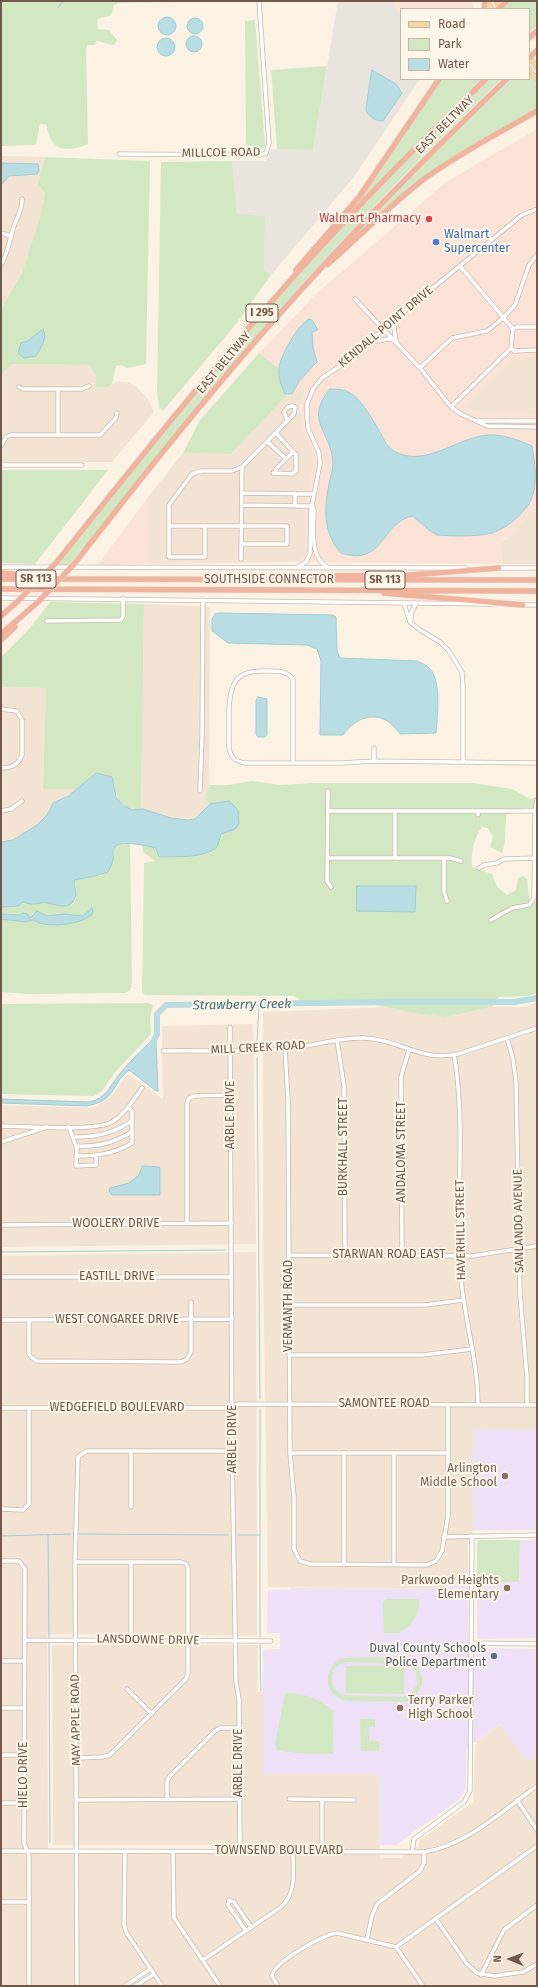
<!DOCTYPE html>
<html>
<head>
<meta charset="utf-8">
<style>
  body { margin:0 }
  #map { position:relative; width:538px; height:1987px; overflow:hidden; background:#fbf2e3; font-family:"Fira Sans",sans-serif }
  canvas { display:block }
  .frame { position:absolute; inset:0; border:2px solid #72584a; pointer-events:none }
  .legend { position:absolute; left:400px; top:8px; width:130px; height:72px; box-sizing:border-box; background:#fef6e9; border:1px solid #c6b7a9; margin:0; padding:5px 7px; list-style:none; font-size:12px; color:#72584a }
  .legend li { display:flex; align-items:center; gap:8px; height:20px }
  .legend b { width:20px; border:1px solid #c6b7a9 }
  .north { position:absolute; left:490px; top:1939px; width:40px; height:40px; -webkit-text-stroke:3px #fef6e9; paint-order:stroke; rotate:271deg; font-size:11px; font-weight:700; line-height:16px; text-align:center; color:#72584a }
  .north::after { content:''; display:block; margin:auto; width:14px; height:18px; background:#72584a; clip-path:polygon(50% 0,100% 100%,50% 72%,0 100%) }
</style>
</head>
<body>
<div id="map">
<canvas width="538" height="1987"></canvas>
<div class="frame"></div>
<ul class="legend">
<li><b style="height:5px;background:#f7d69e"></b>Road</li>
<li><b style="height:11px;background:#d2e8c2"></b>Park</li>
<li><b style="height:11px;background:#b8dde3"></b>Water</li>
</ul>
<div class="north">N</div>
</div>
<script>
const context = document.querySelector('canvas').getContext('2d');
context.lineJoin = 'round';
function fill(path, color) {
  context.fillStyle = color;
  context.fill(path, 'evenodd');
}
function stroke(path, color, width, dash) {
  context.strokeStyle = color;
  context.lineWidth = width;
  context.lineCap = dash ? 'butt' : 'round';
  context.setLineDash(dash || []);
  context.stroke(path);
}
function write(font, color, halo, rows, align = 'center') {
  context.font = font + ' "Fira Sans",sans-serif';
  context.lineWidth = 4;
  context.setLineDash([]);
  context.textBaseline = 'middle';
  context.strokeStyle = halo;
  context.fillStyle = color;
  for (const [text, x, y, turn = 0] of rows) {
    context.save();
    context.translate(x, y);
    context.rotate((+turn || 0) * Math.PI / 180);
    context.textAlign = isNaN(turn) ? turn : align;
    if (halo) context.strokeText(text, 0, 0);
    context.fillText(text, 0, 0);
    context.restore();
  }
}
fill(new Path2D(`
  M 1,156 L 45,157 L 38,185 L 45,193 L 42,215 L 22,273 L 1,309 Z
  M 537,356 L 537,415 L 485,414 L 476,412 L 463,406 L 512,357 Z
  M 11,364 L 89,365 L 107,387 L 117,381 L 128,382 L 136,386 L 147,398 L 154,412 L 112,462 L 1,462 L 1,375 Z
  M 296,386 L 305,391 L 300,407 L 301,417 L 304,433 L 314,454 L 314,462 L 305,512 L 305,556 L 303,559 L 295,562 L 148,564 L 148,497 L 183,453 L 231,454 L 287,395 L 292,394 Z
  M 537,503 L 537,564 L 502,564 L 500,541 L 506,539 Z
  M 144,604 L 210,607 L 209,785 L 205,800 L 210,804 L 195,819 L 171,818 L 141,810 Z
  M 1,687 L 46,688 L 43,789 L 78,789 L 53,803 L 47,815 L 37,825 L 13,840 L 1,842 Z
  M 537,1002 L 537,1430 L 473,1430 L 473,1530 L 468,1542 L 468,1569 L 446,1589 L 268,1587 L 263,1254 L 263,1012 L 385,1007 L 445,1017 L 492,1007 L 526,1007 Z
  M 253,1024 L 256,1244 L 1,1247 L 1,1105 L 89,1108 L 96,1106 L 111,1097 L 128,1074 L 163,1099 L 162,1026 Z
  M 256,1252 L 257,1636 L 47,1634 L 48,1854 L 263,1854 L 263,1845 L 53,1845 L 52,1645 L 258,1645 L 258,1692 L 263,1692 L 263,1774 L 379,1774 L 380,1858 L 400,1858 L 418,1846 L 420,1840 L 473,1802 L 476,1742 L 501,1724 L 527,1761 L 537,1755 L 537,1986 L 1,1986 L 1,1256 Z`), '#f2e3d2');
fill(new Path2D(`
  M 392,1 L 472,1 L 474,7 L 473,9 L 401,9 L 401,16 Z
  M 537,129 L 537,356 L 512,357 L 463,406 L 476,412 L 485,414 L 537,415 L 537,503 L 535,507 L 511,535 L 500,541 L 502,564 L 295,562 L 303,559 L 305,556 L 305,512 L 314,462 L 314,454 L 304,433 L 301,417 L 302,398 L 305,391 L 296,386 L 300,380 L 316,365 L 313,348 L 312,331 L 317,331 L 301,324 L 281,361 L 279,369 L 259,353 L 317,293 L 446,182 Z
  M 148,497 L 148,564 L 98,565 Z`), '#fbe2d7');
fill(new Path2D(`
  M 338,1 L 392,1 L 401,16 L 401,79 L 420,79 L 353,178 L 271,275 L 264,270 L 265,216 L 237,214 L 232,161 L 266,161 L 266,156 L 272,149 L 313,150 Z`), '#eae4de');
fill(new Path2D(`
  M 473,1429 L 537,1430 L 537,1530 L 473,1530 Z
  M 520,1540 L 537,1540 L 537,1638 L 477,1639 L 477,1582 L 519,1582 Z
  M 468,1569 L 468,1648 L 537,1649 L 537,1755 L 527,1762 L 500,1724 L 466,1749 L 466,1787 L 461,1798 L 396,1845 L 380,1845 L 379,1774 L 263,1774 L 263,1650 L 280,1649 L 280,1633 L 267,1633 L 268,1590 L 288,1590 L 292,1588 L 446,1589 Z`), '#eee0f7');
fill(new Path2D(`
  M 1,1 L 181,1 L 180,2 L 118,3 L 113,6 L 112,13 L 109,16 L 97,19 L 98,29 L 109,30 L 117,40 L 114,45 C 108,45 103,41 97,41 L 95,45 L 87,45 L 86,50 L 88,144 C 64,154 51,150 46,124 L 40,124 L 36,144 L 33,145 L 1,146 Z
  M 510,1 L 537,1 L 537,26 L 529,33 L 529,9 L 504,9 L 503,7 Z
  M 255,20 L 265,146 L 261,150 L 246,150 L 245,21 Z
  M 327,66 L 313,150 L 277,149 L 271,70 Z
  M 529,74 L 537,85 L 537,110 L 454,158 L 363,231 L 361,230 C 410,178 460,127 512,79 L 529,79 Z
  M 440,79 L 481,79 L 355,206 L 354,205 Z
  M 489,79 L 502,79 C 411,165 324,257 243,352 C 183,422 127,494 69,565 L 58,565 C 193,396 330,226 489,79 Z
  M 45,157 L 150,161 L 146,364 L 127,368 L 122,365 L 116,366 L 112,384 L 107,387 L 96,387 L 96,375 L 89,365 L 11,364 L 1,375 L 1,309 L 22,273 L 41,215 L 45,193 L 38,185 Z
  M 232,161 L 237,214 L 265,216 L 264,270 L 271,275 L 236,324 L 163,411 L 159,408 L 157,390 L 161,162 Z
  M 259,353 L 279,369 L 285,394 L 287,395 L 231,454 L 183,453 L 200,420 Z
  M 1,470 L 108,470 L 35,564 L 1,563 Z
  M 50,602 L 144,604 L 141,810 C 120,810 115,795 112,777 L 97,773 L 78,789 L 43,789 L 46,688 L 1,687 L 1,657 L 30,628 Z
  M 252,781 L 281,785 L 312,783 L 472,783 L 512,789 L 530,799 L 537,797 L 537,808 L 525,808 L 506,815 L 505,842 L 502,853 L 490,847 L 493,837 L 488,828 L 482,827 C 473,841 471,851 472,867 L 492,874 L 497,887 L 507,895 L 516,890 L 518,878 L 523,876 L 527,879 L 529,898 L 532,902 L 537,902 L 537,993 L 528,996 L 499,997 L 492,1007 L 445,1017 L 415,1013 L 353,1000 L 302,1001 L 294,996 L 145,995 L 142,991 L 144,869 L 144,863 L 155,861 L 143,852 L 142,844 L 156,848 L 220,840 L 221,834 L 229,831 L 239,824 L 238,810 L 229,801 L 210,804 L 205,800 L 209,785 L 229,785 Z
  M 130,843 L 132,982 L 130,990 L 126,993 L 28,994 L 1,992 L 1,919 L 26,922 L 33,920 L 37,923 L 71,924 L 87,913 L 83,916 L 65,914 L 47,916 L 33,913 L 30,918 L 20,915 L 1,914 L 1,907 L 18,906 L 23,902 C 31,905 39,905 46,902 C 54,905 76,912 76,896 C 75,890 74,885 74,880 L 102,875 L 113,860 L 113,850 L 116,846 Z
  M 149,1003 L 153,1005 L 150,1018 L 151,1034 L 115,1072 L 102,1091 L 94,1096 L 1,1094 L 1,1004 Z
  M 477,1540 L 520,1540 L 519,1582 L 477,1582 Z
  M 386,1599 L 419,1599 C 420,1615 412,1626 399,1633 L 384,1633 L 383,1602 Z
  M 346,1658 C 358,1657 400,1656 410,1661 C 417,1664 421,1670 422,1678 C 423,1685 419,1692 414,1697 L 418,1697 L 418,1702 L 348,1701 C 323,1698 320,1663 346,1658 ZM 346,1662 L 406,1664 L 416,1672 L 417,1685 L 410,1694 L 403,1697 L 343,1695 L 333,1687 C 329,1675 334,1665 346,1662 Z
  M 346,1666 L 404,1666 L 404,1694 L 346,1693 Z
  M 285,1693 C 305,1693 319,1699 334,1711 L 333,1754 L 295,1753 L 277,1750 L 275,1745 Z
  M 360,1719 L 375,1719 L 375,1727 L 369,1727 L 369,1741 L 379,1741 L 379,1751 L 361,1751 Z`), '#d2e8c2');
const water = new Path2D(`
  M158 26a9 9 0 1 1 18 0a9 9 0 1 1-18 0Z
  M187 26a8 8 0 1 1 16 0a8 8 0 1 1-16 0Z
  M186 44a8 8 0 1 1 16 0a8 8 0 1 1-16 0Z
  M157 47a9 9 0 1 1 18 0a9 9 0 1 1-18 0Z
  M 372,70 L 396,84 L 402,93 L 383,121 C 376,122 369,116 366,111 Z
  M 1,163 L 38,164 L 39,171 L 37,174 L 9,176 L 1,185 Z
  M 309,319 L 312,320 L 318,330 L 312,332 L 313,348 L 317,362 L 300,380 L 292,394 L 285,394 C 282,386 278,378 279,369 C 279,358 298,324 309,319 Z
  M 43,329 C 48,338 41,347 36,356 L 24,358 L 18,353 L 21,343 L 28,341 Z
  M 330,389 C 334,389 338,389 342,390 C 359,392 373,421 381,434 C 384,440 388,448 394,451 C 424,469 458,437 488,435 C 502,434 519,440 532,446 C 535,462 538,485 531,500 C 524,514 506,529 492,533 C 477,537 452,536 437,535 L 429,530 L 413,516 C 380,522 385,567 341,553 C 323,533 324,509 329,484 C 330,478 333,470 333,463 C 332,432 303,421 330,389 Z
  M 219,613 L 332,615 L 336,617 L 337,651 L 340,658 L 417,661 C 421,663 427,665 430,669 C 442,682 437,717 436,733 L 400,734 C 384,710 360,712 343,735 L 320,735 L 321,661 L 317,649 L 307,645 L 228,643 L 212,631 L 212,619 L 215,614 Z
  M 258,697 L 267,699 L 267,735 L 265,737 L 258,737 L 256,734 L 256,701 Z
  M 97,773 L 112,777 L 116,797 L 124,806 L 133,810 L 143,809 L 171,818 L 188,820 L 195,819 L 210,804 L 229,801 L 238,810 L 239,824 L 235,829 L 221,834 L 217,847 C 202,859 179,856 160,857 L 158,855 L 156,848 C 147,846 117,838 113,850 C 112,853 114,857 113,860 C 112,864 110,868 108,872 L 95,876 L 74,880 C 74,885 77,894 75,898 C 71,911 56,905 48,903 C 43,901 35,907 23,902 L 18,906 L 1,907 L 1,842 L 13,840 L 37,825 L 47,815 L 53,803 L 68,796 Z
  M 357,886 L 416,886 L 415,912 L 357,911 Z
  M 92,908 L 93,913 C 83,925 46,929 33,920 L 26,922 L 1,919 L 1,914 L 20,915 L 23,913 L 27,914 L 30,918 L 37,911 L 47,916 L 65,914 L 83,916 Z
  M 156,1038 L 158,1091 L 156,1091 L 129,1070 C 110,1086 117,1100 87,1106 L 1,1103 L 1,1099 L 89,1102 C 107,1099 111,1083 122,1071 C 132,1060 144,1046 156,1038 Z
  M 143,1166 L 159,1167 L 160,1168 L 160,1195 L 112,1195 L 109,1191 L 110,1188 L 129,1183 L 138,1176 Z`);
fill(water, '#b8dde3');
stroke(water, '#9fcdd5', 1);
stroke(new Path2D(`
  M 58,8 L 63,1
  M 257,1043 L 259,1004
  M 257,1058 L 260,1399
  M 1,1252 L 225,1250
  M 260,1409 L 260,1637
  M 79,1534 L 228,1535
  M 48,1535 L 49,1639
  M 238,1535 L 260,1535
  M 1,1536 L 71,1534
  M 49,1642 L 50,1843
  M 260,1645 L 261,1691`), '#9fcdd5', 1);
stroke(new Path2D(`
  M 152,1045 L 157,1034 L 157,1014 L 166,1005 L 392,1002 L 514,1002 L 537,998`), '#b8dde3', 6);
const minor = new Path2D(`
  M 119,154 L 260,155 L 266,153 L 269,143 L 259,1
  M 1,233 L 11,236
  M 1,265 C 8,252 9,243 13,229 C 16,219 23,209 22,199
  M 460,266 L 513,329
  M 355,299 L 420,368 L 451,407 L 461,414 L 487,426 L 537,427
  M 370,342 L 389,339 L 396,341 L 394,328 L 396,319
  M 511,348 L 514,351 L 537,350
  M 420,368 L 452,338 L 487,331 L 503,318 L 515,305 L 529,265 L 537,255
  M 19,387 L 23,389 L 82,389 L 89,386
  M 451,407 L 511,348 L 513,329 L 517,327 L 537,327
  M 476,421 L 537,421
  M 58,436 L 58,389
  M 268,442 L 286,459
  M 1,446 L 6,437 L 11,435 L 100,435 L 116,418 L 117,413
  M 1,465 L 82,465
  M 273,473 L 292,474 L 296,471 L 296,455 L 276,433
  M 275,473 L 276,469 L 293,452
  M 242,493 L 314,494
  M 242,505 L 313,506
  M 295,506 L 295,493
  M 313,506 L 314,510 C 314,529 309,556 327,567
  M 169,526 L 287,526 L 287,544 L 241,544
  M 205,526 L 205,557 L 169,557 L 169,505 L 192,474 L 201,471 L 232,471 L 242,467 L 294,414 L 295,407 L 293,406 L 288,407 L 284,412 L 287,420
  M 241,559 L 242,467
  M 1,567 L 466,568
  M 298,567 L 306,562 L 310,554 L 311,510 L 320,464 L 319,453 L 308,428 L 307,418 L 307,404 L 313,389 L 322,378 L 351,359 L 384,328 L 522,215 L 537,209
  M 498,568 L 537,568
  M 1,598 L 492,604
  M 404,604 L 410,622 L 420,630 L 440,642 L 449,651 L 462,672 L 463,687 L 463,761
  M 522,605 L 537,605
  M 411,620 L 411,613 L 416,604
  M 47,621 L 121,620 L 123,616 L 123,598
  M 1,709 L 17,711 L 22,720 L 22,755 C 18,765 12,768 1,768
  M 374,761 L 374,748
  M 293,763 L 293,679 C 285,670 277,671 265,671 C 235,670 230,684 229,711 C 229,724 229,736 229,748 C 231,758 235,761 245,763 L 342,763 L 374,761 L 537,763
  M 200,791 L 202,738 L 203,600
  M 328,791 L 327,881 L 331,887
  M 1,811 L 11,809 L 22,801
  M 328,811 L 478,811
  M 395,812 L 395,858
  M 478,815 L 478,811 L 535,811
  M 327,858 L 450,858 L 461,861
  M 444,858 L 444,891 L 447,901
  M 479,868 L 484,865 L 497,863 L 504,859 L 535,858
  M 491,920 L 512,908 L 529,905 L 534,898 L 535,811 L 537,800
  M 230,1027 L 232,1451 L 236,1682 L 239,1699 L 240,1851
  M 507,1038 L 513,1059 L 516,1082 L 520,1294 L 527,1377 L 527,1404
  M 337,1040 L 344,1086 L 345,1255
  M 285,1049 L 288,1101 L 290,1453 L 294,1497 L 294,1549 L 300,1561 L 310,1564 L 427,1565 L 436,1561 L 442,1551 L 448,1516 L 448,1404
  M 163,1051 C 204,1050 245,1053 285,1049 C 311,1047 337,1037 364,1038 C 399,1039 419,1062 458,1054 L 537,1028
  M 454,1054 C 466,1125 456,1198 460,1269 C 463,1315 478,1359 478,1405
  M 1,1126 C 24,1126 94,1132 112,1122 C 125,1114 133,1100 142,1088
  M 69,1127 L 77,1149 L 76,1166 L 96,1165 L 96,1156
  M 73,1137 C 96,1137 112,1134 132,1121
  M 1,1142 L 47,1127
  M 76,1146 C 98,1147 113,1143 132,1132
  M 76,1156 C 97,1156 114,1154 132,1143 L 132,1111 L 128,1107
  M 187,1223 L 187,1103 L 189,1098 L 195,1096 L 231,1095
  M 1,1225 L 232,1223
  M 289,1255 L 472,1256 L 537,1246
  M 402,1255 L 401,1077 L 409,1050
  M 1,1277 L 232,1277
  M 289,1305 L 425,1305 L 464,1300
  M 1,1320 L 232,1319
  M 29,1320 L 29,1354 L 31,1357 L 37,1361 L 181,1362 L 187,1359 L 191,1352 L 191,1302
  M 289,1355 L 422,1355 L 472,1349
  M 1,1408 L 228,1408 L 238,1404 L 537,1405
  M 131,1451 L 131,1507
  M 290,1453 L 448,1453
  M 1,1509 L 23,1510 L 29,1504 L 29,1408
  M 443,1537 L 537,1535
  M 1,1561 L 19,1561 L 25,1569 L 24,1843 L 29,1856 L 29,1986
  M 75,1562 L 181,1562 L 186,1564 L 188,1568 L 188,1673 L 186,1679 L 110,1755 L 102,1757 L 76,1758
  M 344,1564 L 344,1453
  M 394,1565 L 394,1453
  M 24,1640 L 271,1641
  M 131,1640 L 131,1562
  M 471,1643 L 537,1644
  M 1,1661 L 24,1661
  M 127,1689 L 152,1714
  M 1,1708 L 24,1708
  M 1,1755 L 24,1755
  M 167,1799 L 167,1781 L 170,1776 L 215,1731 L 220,1728 L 239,1728
  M 289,1799 L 354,1800
  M 77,1800 L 240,1799
  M 517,1800 L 537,1830
  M 1,1803 L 24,1803
  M 1,1851 L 424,1852 C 466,1846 503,1810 537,1786
  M 125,1851 L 124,1924 L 126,1932 L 162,1986
  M 173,1851 L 174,1918 L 220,1986
  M 322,1851 L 322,1800
  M 412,1852 L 414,1839 L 464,1802 L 470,1791 L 472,1536
  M 1,1902 L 29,1902
  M 436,1919 L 467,1964 L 477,1973 L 494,1976 L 523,1972 L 537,1964
  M 246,1931 L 228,1905 L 229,1900 L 234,1902 L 251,1927
  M 367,1939 L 372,1916 L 377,1904 L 420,1871 L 424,1863 L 424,1852
  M 396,1947 L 537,1846
  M 203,1960 L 281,1907 C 297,1893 293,1871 293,1851
  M 481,1975 L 504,1930 L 537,1905
  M 77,1986 L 75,1562 L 78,1457 L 86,1451 L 232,1451
  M 125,1986 L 150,1969
  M 136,1986 L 154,1974
  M 278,1986 L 272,1976 C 273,1963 323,1934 337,1933 L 396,1947 L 423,1986`);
const major = new Path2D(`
  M 488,1 L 492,9
  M 496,1 L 500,9
  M 529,56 L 537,68
  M 529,69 L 537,80`);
const highway = new Path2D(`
  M 484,9 L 485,1
  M 498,9 L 507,1
  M 529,38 L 537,31
  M 328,264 C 360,236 390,205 424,179 C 460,153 499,133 537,111
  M 296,270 L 359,197 L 439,79
  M 56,563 C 125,477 194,390 267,307 C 336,227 410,152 486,79
  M 75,563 C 137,483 200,404 267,328 C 343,242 423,159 507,79
  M 1,573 L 39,576
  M 320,576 L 410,575 L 499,568
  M 1,579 L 537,580
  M 1,589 L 537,591
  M 384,593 L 523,605
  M 1,616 L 17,602
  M 1,634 L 38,602
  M 1,640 L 15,627`);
stroke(minor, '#ccb9aa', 5);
stroke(major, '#d8d0cc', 6);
stroke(highway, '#d8d0cc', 6);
stroke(minor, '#fff', 3.5);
stroke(major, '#f7d69e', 4.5);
stroke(highway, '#f3b29c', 5);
const highwayBridge = new Path2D(`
  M 529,58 L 537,50
  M 17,602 L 56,563
  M 38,602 L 75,563`);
stroke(highwayBridge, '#d8d0cc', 6, []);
stroke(highwayBridge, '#f3b29c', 5);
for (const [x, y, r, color] of [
  [429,219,4,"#e0444e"],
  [436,242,4,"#3f7fe0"],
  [505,1476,4,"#8d6e63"],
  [507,1588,4,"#8d6e63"],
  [494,1656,4,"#5c6f8a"],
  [400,1708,4,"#8d6e63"]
]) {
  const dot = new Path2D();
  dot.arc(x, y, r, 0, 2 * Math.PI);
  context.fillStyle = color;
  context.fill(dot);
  stroke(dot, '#fef6e9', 1.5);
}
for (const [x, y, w] of [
  [262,313,32],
  [36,579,40],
  [385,580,40]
]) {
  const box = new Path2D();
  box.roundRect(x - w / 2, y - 9, w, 18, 3);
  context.fillStyle = '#fef6e9';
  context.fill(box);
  stroke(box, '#72584a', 1);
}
write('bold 11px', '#72584a', null, [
  ["I 295",262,313],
  ["SR 113",36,579],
  ["SR 113",385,580]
]);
write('12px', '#72584a', '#fef6e9', [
  ["EAST BELTWAY",445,125,-45],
  ["MILLCOE ROAD",221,153,-1],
  ["KENDALL POINT DRIVE",386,327,-40],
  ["EAST BELTWAY",224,363,-50],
  ["SOUTHSIDE CONNECTOR",269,580],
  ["MILL CREEK ROAD",258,1048,-3],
  ["ARBLE DRIVE",231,1115,-90],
  ["BURKHALL STREET",344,1147,-90],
  ["ANDALOMA STREET",402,1152,-90],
  ["SANLANDO AVENUE",519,1221,-91],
  ["WOOLERY DRIVE",116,1224],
  ["HAVERHILL STREET",461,1230,-91],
  ["STARWAN ROAD EAST",389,1255],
  ["EASTILL DRIVE",117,1277],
  ["VERMANTH ROAD",289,1306,-90],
  ["WEST CONGAREE DRIVE",117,1320],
  ["SAMONTEE ROAD",384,1404],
  ["WEDGEFIELD BOULEVARD",117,1408],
  ["ARBLE DRIVE",233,1439,-90],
  ["LANSDOWNE DRIVE",148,1640,1],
  ["MAY APPLE ROAD",76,1720,-91],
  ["ARBLE DRIVE",239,1763,-90],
  ["HIELO DRIVE",24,1775,-90],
  ["TOWNSEND BOULEVARD",279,1851]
]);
write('12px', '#be3a42', '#fef6e9', [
  ["Walmart Pharmacy",421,219]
], 'right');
write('12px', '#366cbe', '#fef6e9', [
  ["Walmart",444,235],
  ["Supercenter",444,249]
], 'left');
write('12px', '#785e54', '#fef6e9', [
  ["Arlington",497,1469],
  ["Middle School",497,1483],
  ["Parkwood Heights",499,1581],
  ["Elementary",499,1595],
  ["Terry Parker",408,1701,"left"],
  ["High School",408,1715,"left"]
], 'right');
write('12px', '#4e5e75', '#fef6e9', [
  ["Duval County Schools",486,1649],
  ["Police Department",486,1663]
], 'right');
write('italic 13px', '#42737e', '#fef6e9', [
  ["Strawberry Creek",242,1005,-1]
]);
</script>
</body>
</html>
